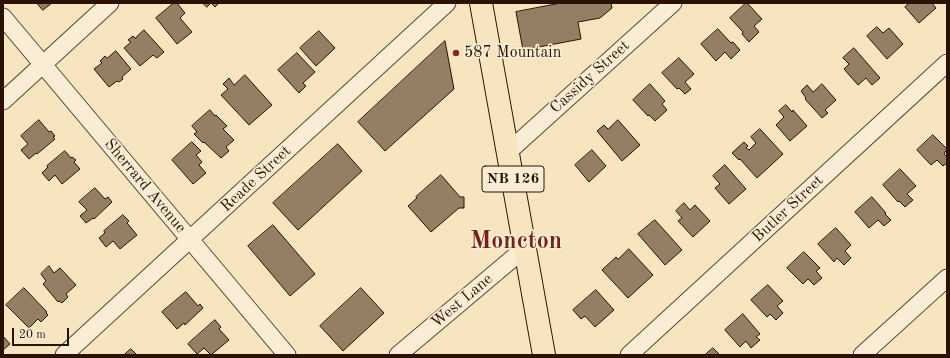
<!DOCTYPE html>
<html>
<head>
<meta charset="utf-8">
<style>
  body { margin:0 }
  #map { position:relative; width:950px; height:358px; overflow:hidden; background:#f6e5be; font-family:"Old Standard TT",serif }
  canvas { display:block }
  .frame { position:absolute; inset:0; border:4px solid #2a1102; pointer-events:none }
  .scale { position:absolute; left:12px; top:328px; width:57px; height:18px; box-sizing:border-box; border:2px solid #2a1102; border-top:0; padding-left:5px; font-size:12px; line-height:14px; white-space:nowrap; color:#2a1102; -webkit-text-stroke:3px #f9eed5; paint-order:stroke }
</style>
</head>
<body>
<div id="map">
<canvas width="950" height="358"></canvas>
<div class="frame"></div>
<div class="scale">20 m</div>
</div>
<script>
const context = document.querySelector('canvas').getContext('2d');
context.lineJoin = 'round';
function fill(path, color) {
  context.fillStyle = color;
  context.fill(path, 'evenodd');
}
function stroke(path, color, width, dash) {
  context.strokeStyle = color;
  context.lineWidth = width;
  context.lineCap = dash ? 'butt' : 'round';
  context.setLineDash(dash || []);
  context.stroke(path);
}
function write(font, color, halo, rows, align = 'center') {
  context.font = font + ' "Old Standard TT",serif';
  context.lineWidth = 3.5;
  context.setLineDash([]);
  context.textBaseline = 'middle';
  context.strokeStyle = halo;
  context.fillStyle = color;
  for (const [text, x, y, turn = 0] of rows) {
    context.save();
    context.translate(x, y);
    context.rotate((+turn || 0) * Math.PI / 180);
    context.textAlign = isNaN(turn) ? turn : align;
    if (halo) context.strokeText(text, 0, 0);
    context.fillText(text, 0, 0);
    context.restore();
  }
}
const building = new Path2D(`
  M 37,3 L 52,3 L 43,10 Z
  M 174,3 L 177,3 L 185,13 L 180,18 L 192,32 L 177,44 L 156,18 Z
  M 203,3 L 219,3 L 215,7 L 211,3 L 207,7 Z
  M 561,3 L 611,3 L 612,8 L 600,18 L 578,22 L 581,39 L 523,50 L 516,12 Z
  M 746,3 L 747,3 L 762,19 L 754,26 L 759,32 L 749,42 L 742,34 L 743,32 L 730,18 Z
  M 910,3 L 932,3 L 936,8 L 919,23 L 905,7 Z
  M 877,27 L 883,33 L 889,28 L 903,44 L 887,59 L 867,36 Z
  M 718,29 L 731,43 L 733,42 L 740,50 L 731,59 L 725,52 L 716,61 L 701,44 Z
  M 144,30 L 164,52 L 157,58 L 153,55 L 140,66 L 124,48 L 131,42 L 128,40 L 133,36 L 135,38 Z
  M 319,31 L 335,48 L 316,66 L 300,48 Z
  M 445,41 L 454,89 L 385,151 L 358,122 Z
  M 854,48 L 880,78 L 872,85 L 866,78 L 858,85 L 844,69 L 849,64 L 843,58 Z
  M 116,51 L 131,69 L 122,77 L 123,79 L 119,82 L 117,81 L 109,87 L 94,69 L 102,63 L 100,61 L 105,56 L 107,58 Z
  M 297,53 L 315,72 L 303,83 L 306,86 L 299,93 L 278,70 Z
  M 679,58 L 694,74 L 685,82 L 691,89 L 685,94 L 679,88 L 677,89 L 662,73 Z
  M 245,75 L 272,105 L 249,125 L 221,95 L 228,89 L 223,84 L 229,78 L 234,85 Z
  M 650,84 L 665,101 L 662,104 L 667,110 L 655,121 L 649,115 L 648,116 L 633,100 Z
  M 822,84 L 836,100 L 825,110 L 828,113 L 822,118 L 805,99 L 806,98 L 801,91 L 807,85 L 813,92 Z
  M 786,105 L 792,112 L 793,110 L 807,126 L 790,141 L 776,125 L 784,117 L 779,111 Z
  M 210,110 L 215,116 L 216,115 L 227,126 L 223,129 L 234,140 L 226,147 L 229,151 L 221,158 L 204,142 L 203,143 L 194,134 L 197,132 L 192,126 Z
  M 39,120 L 49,132 L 51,131 L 55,136 L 53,137 L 55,139 L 37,154 L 36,153 L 29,159 L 21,150 L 28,144 L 21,136 Z
  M 618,120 L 640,145 L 622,161 L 597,131 L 604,125 L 608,129 Z
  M 760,129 L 783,154 L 757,178 L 740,159 L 739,160 L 732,153 L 744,142 L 748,146 L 746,148 L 749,150 L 756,143 L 751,137 Z
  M 933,135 L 947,149 L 944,154 L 947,157 L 947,163 L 943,166 L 937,160 L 931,165 L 917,150 Z
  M 192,142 L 201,151 L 196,155 L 202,162 L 199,165 L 206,173 L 193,184 L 172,160 Z
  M 338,144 L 362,171 L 298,230 L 273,203 Z
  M 592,150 L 606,166 L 589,182 L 575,165 Z
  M 65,151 L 71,158 L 72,157 L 76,160 L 74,162 L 80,169 L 62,184 L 55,175 L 49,181 L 42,173 L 48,167 L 47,166 Z
  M 725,165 L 746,189 L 729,204 L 715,188 L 720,184 L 713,176 Z
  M 900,169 L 916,186 L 907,194 L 913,200 L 905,207 L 899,201 L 898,202 L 883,185 Z
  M 441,175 L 460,197 L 464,197 L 464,208 L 459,208 L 431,232 L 408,206 L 417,198 L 416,197 Z
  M 95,188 L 105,199 L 108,197 L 112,202 L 94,219 L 93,218 L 86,223 L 80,216 L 87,210 L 79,202 Z
  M 872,197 L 886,213 L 885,214 L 891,220 L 884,226 L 878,220 L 869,228 L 855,212 Z
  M 684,203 L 690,210 L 695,205 L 710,221 L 693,237 L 678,221 L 682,218 L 676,211 Z
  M 123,215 L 129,221 L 127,223 L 137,235 L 120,249 L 113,241 L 106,247 L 99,238 L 105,233 L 104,231 Z
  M 655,220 L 682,250 L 665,265 L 638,234 Z
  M 273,225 L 315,274 L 290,296 L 248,246 Z
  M 836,228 L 851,245 L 845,251 L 851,258 L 844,265 L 837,258 L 834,262 L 818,244 Z
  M 629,249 L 653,275 L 628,298 L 602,270 L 616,257 L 618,259 Z
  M 804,252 L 820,268 L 816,271 L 822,278 L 814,285 L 808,279 L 803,284 L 787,268 Z
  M 49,266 L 54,273 L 60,268 L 76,285 L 66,294 L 68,297 L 62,303 L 59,301 L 58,302 L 43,284 L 46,281 L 41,274 Z
  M 768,285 L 783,301 L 777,306 L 783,313 L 776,320 L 770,314 L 767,317 L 751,300 Z
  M 24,288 L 47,312 L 46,313 L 48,315 L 41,322 L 38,319 L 29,328 L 6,305 Z
  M 361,288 L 384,313 L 343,351 L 320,326 Z
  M 596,290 L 614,310 L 595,327 L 585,316 L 581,319 L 573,310 Z
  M 186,292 L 198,306 L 200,304 L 203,308 L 185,325 L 184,323 L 177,329 L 162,312 Z
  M 743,314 L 760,334 L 756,337 L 760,340 L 751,348 L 746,341 L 740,347 L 725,330 Z
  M 215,320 L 221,327 L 219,329 L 229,340 L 211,355 L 204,348 L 197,354 L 188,344 Z
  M 3,336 L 10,344 L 3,350 Z
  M 713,348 L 720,355 L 705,355 Z
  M 131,349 L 137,355 L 124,355 Z`);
fill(building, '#947f64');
stroke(building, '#2a1102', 1);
const minor = new Path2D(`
  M 3,17 L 287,355
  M 3,101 L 110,3
  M 508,152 L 673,3
  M 64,355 L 447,3
  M 398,355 L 525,248
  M 629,355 L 947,63
  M 862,355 L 947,278`);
const primary = new Path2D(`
  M 481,3 L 544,355`);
stroke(minor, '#5d4631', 19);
stroke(primary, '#2a1102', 24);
stroke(minor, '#f9eed5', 17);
stroke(primary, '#f6e5be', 22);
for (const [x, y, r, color] of [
  [456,53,4,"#8f2418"]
]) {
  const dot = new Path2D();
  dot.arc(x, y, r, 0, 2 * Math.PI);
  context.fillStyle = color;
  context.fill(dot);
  stroke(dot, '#f9eed5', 1.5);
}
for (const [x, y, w] of [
  [513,179,62]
]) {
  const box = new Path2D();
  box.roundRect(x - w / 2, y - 13, w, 26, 3);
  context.fillStyle = '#f9eed5';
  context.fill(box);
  stroke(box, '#2a1102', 1);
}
write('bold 15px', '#2a1102', null, [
  ["NB 126",513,179]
]);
write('16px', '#2a1102', '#f9eed5', [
  ["587 Mountain",464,53]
], 'left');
write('16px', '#2a1102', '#f9eed5', [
  ["Cassidy Street",590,77,-42],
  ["Reade Street",256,179,-43],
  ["Sherrard Avenue",145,186,50],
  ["Butler Street",788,209,-43],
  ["West Lane",462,301,-40]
]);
write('bold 24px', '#7a1f14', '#f9eed5', [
  ["Moncton",516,242]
]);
</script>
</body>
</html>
